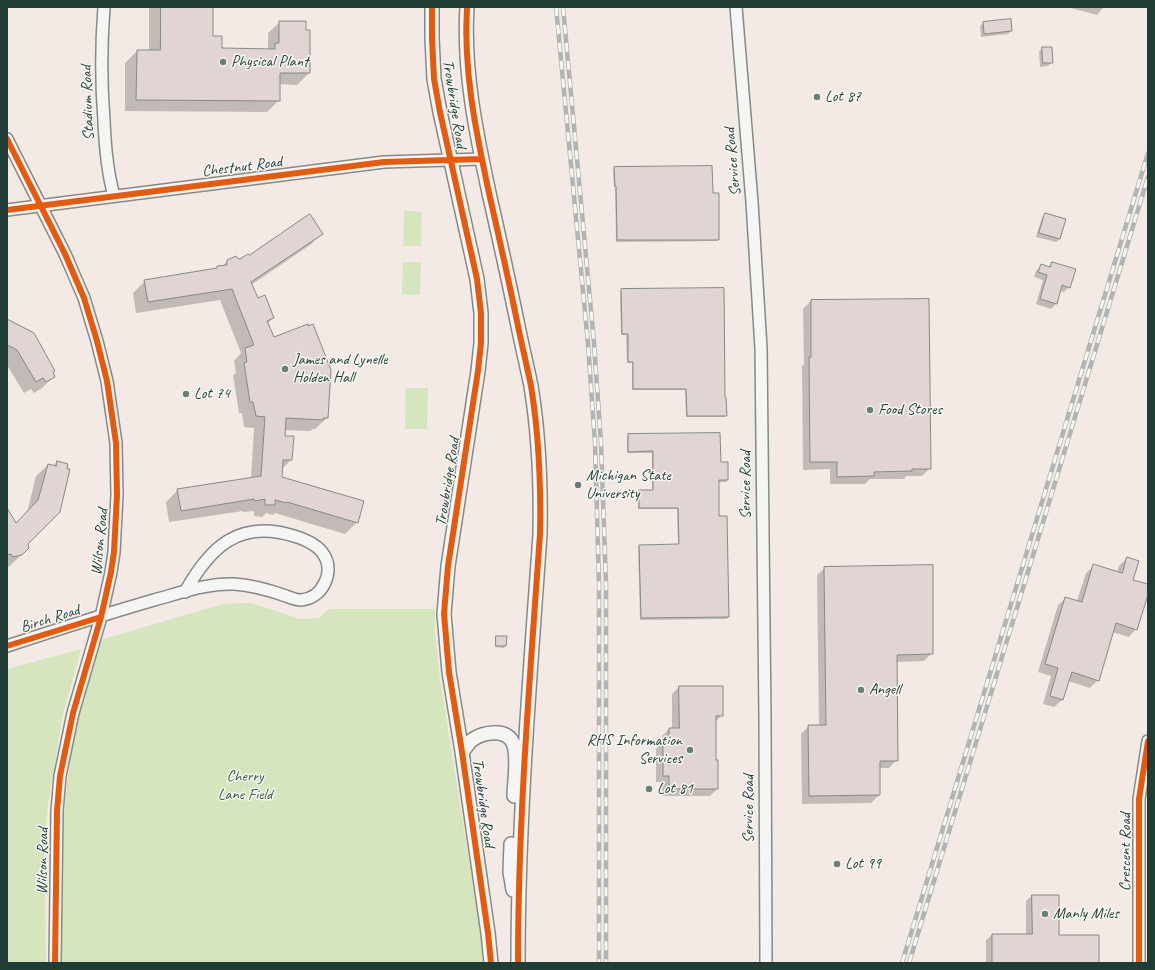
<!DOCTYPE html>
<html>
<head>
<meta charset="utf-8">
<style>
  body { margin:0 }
  #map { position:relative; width:1155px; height:970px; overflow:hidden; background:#f5f5f3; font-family:Caveat,sans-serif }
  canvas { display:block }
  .frame { position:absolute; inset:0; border:8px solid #1f3d34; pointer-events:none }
</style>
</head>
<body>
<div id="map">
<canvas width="1155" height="970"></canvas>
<div class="frame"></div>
</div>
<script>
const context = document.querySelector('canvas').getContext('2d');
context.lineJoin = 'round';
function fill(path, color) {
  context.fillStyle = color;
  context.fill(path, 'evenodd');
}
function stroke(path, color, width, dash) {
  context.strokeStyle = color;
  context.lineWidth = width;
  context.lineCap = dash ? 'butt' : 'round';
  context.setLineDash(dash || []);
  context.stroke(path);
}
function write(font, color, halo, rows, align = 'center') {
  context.font = font + ' Caveat,sans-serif';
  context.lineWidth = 3;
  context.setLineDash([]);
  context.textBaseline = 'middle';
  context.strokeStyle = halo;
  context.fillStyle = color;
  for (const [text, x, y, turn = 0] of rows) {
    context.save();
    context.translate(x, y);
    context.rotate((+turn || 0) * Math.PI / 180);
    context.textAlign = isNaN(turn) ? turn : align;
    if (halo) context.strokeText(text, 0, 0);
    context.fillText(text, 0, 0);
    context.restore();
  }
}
fill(new Path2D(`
  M 7,7 L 1148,7 L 1148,963 L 7,963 Z`), '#f3e9e5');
fill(new Path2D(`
  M 404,211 L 422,212 L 421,246 L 403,246 Z
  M 403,262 L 421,262 L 420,295 L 402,294 Z
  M 406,388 L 428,388 L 427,429 L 405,429 Z
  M 251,603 L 300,619 L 319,618 L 329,609 L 435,609 L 435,631 L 440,679 L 480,929 L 483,963 L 62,963 L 62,837 L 67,783 L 76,726 L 100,640 L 223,604 Z
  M 81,649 L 63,714 L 48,804 L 45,838 L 46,963 L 7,963 L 7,669 Z`), '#d5e6be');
fill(new Path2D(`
  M 149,7 L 212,7 L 212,37 L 221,49 L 268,50 L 268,33 L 280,22 L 309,73 L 297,85 L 279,84 L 279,100 L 267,112 L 125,111 L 125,63 L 137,51 L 149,51 Z
  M 1067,7 L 1104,7 L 1097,15 Z
  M 983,23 L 1011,31 L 1008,34 L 981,37 L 980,26 Z
  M 1042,48 L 1052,62 L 1048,66 L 1040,67 L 1039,52 Z
  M 615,168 L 712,194 L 718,239 L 717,241 L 616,242 L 615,187 L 614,187 L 613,170 Z
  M 1045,214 L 1060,239 L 1056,242 L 1036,237 L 1042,218 Z
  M 322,234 L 310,245 L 251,285 L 257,300 L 273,318 L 267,324 L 273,338 L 327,418 L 315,429 L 313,429 L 310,431 L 284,430 L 284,437 L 291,460 L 282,469 L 281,478 L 357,522 L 345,534 L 275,513 L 273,515 L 266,513 L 262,517 L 254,516 L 254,511 L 243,512 L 243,511 L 169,522 L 166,502 L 178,490 L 251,479 L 254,428 L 244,427 L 242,413 L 239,413 L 233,375 L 236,373 L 234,361 L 241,353 L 220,300 L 136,313 L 133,293 L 145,281 L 215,270 L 217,267 L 222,267 L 227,261 L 237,260 Z
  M 1052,263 L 1069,287 L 1064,292 L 1060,291 L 1056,304 L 1051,309 L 1036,304 L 1043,280 L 1034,277 L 1036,271 L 1041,266 L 1048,268 Z
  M 622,290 L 724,398 L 726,416 L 724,417 L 686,417 L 685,390 L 632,390 L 632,363 L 627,363 L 626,335 L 621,335 L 620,291 Z
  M 811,301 L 930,468 L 922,476 L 906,476 L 904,479 L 870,479 L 865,484 L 830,484 L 830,469 L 803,470 L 802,366 L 804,364 L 803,309 Z
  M 7,320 L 54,376 L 42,388 L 34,393 L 31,389 L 24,393 L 7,365 Z
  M 629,435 L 720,463 L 727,480 L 726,482 L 718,482 L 718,517 L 726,517 L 728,617 L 727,619 L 640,620 L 638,547 L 639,546 L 678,545 L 677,509 L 638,509 L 638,493 L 639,491 L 652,491 L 652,453 L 627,453 L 627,436 Z
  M 57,462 L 67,465 L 26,544 L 28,548 L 10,566 L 7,567 L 7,510 L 16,524 L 27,513 L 36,476 L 48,465 L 53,466 Z
  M 1127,558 L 1132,580 L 1148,585 L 1148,591 L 1136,629 L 1129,637 L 1112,632 L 1098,680 L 1090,688 L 1068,681 L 1062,700 L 1054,707 L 1043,704 L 1051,676 L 1038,672 L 1058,605 L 1066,598 L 1077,601 L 1086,573 L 1094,566 L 1117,573 L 1119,566 Z
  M 825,568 L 932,653 L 924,661 L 896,662 L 897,760 L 889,768 L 879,768 L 879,795 L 871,803 L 802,804 L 801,734 L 809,726 L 819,726 L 817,575 Z
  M 497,637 L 506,637 L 505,646 L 504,648 L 495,647 L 495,639 Z
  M 679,687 L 722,715 L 715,722 L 715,761 L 717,789 L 710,796 L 662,796 L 662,782 L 656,782 L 656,749 L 662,743 L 662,736 L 669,729 L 672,729 L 672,694 Z
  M 1032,896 L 1058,936 L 1098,963 L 986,963 L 986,940 L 992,935 L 1026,935 L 1026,901 Z`), '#0003');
const building = new Path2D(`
  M 161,7 L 213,7 L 213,36 L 222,36 L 222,48 L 275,49 L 275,43 L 279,43 L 279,21 L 306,21 L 306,30 L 310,30 L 310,73 L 280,73 L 280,101 L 136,100 L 137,50 L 160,50 Z
  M 1011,19 L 1012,31 L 984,34 L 983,22 Z
  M 1042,47 L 1052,47 L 1053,63 L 1043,63 Z
  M 712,166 L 713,193 L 719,193 L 719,240 L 617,240 L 616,186 L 615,186 L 614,167 Z
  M 1045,213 L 1066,219 L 1060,239 L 1039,233 Z
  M 310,214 L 323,234 L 251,282 L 258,298 L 265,295 L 274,318 L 267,321 L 274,337 L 308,324 L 308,326 L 313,324 L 331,370 L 328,418 L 323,418 L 323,420 L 286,418 L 285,436 L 294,436 L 292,460 L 283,460 L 282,477 L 364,501 L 358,523 L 287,502 L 286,503 L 275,500 L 275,505 L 265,505 L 265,499 L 255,501 L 254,499 L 181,511 L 177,489 L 261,476 L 265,417 L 256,416 L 253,402 L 250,402 L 244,363 L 247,362 L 245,348 L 254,345 L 232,289 L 148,302 L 144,280 L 217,268 L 217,266 L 227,265 L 227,260 L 236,256 L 238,259 L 240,259 L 248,254 L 249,255 Z
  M 1052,262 L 1076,269 L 1070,288 L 1062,285 L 1057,304 L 1040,299 L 1047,275 L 1038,272 L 1041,264 L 1050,267 Z
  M 724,288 L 725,397 L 726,397 L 727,416 L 687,416 L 686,389 L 633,389 L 633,362 L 628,362 L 628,334 L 622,334 L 621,289 Z
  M 929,299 L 931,469 L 912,469 L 912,471 L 874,472 L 874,476 L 837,477 L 837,462 L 810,462 L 809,357 L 811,357 L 811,300 Z
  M 7,319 L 34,333 L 55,371 L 53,372 L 55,377 L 46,382 L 43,378 L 36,382 L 17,350 L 7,345 Z
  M 720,433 L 721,462 L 728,462 L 728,480 L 719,480 L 719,516 L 727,516 L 729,617 L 641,618 L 639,545 L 679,544 L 678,508 L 639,508 L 639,490 L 653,490 L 653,451 L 628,452 L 628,434 Z
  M 57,461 L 68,464 L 67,469 L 70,469 L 60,512 L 28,544 L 29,548 L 22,555 L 13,557 L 11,554 L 7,555 L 7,508 L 16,523 L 38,500 L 48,464 L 56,466 Z
  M 1127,557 L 1139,561 L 1133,580 L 1148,584 L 1148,595 L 1137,630 L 1116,623 L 1099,681 L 1072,672 L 1063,700 L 1050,696 L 1058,668 L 1045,664 L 1065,597 L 1082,602 L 1093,564 L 1122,573 Z
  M 933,565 L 933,654 L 897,655 L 898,761 L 880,761 L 880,795 L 809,796 L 808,725 L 826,725 L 824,567 Z
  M 496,636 L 507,636 L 506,646 L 496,646 Z
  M 679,686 L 723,686 L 723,716 L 716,716 L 716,760 L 718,760 L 718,789 L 669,789 L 669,776 L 663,776 L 663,741 L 669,741 L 669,728 L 679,728 Z
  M 1032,895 L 1059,895 L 1059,935 L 1099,935 L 1099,963 L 992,963 L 992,934 L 1032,934 Z`);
fill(building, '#e0d5d3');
stroke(building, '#858a88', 1);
const minor = new Path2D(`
  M 104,7 C 101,45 101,83 104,121 C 105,146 107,171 114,196
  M 736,7 L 752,202 L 761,348 L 765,719 L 766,963
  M 7,139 L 65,254 L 84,298 L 97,341 L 107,381 L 116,443 L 117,495 L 114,552 L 111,572 L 101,617 L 73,713 L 60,776 L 57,811 L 55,963
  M 7,210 L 384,162 L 481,159
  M 7,646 C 56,630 105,614 154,600 C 180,593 207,583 234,584 C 252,585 269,590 286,596 C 291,598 296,600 301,600 C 322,599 335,572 324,555 C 318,545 304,539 294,536 C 239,519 210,547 185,592
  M 1139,963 L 1139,799 L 1148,741`);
const tertiary = new Path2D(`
  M 432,7 L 432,38 L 434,79 L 440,112 L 477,279 L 481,313 L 481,343 L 478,371 L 448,566 L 444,614 L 449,672 L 462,752 L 488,933 L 491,963
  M 467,7 C 463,70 476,132 489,193 C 499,237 509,282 518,326 C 522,346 527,366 531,386 C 539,435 541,484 540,534 C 530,677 518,820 518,963
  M 462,752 C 465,749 468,743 472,740 C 483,732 506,728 513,743 C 519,756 514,783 514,796
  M 511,844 L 510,872 L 513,890`);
stroke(minor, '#858a88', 14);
stroke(tertiary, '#858a88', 16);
stroke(minor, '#f5f5f3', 11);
stroke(tertiary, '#f5f5f3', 13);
const rail = new Path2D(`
  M 556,7 L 588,344 L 595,443 L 599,585 L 599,963
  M 563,7 L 594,343 L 601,443 L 606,584 L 606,963
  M 902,963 L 1148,153
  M 909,963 L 1148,177`);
stroke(rail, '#b0b4b2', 4.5);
stroke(rail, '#f6f6f2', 3, [9]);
stroke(new Path2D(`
  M 432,7 L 432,38 L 434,79 L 440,112 L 477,279 L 481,313 L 481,343 L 478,371 L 448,566 L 444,614 L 449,672 L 462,752 L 488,933 L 491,963
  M 467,7 C 463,70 476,132 489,193 C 499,237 509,282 518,326 C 522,346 527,366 531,386 C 539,435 541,484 540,534 C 530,677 518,820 518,963
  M 7,139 L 65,254 L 84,298 L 97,341 L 107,381 L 116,443 L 117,495 L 114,552 L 111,572 L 101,617 L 73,713 L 60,776 L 57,811 L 55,963
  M 7,210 L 384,162 L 481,159
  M 7,646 L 101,617
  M 1139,963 L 1139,799 L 1148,741`), '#e8590c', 6);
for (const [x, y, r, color] of [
  [223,62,4,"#6a7d77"],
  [817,97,4,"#6a7d77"],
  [285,369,4,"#6a7d77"],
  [186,394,4,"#6a7d77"],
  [870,410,4,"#6a7d77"],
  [578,485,4,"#6a7d77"],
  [861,690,4,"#6a7d77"],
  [690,750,4,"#6a7d77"],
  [649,789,4,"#6a7d77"],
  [837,864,4,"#6a7d77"],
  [1045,914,4,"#6a7d77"]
]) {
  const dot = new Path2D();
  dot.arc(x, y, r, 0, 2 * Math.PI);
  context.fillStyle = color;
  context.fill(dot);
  stroke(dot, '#f6f6f2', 1.5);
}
write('16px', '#1f3d34', '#f6f6f2', [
  ["Physical Plant",231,62],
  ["Lot 87",825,97],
  ["James and Lynelle",293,360],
  ["Holden Hall",293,378],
  ["Lot 74",194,394],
  ["Food Stores",878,410],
  ["Michigan State",586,476],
  ["University",586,494],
  ["Angell",869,690],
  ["RHS Information",682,741,"right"],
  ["Services",682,759,"right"],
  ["Lot 81",657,789],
  ["Lot 99",845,864],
  ["Manly Miles",1053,914]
], 'left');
write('16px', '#1f3d34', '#f6f6f2', [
  ["Stadium Road",88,103,-92],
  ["Trowbridge Road",454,104,81],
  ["Service Road",733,162,-95],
  ["Chestnut Road",242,167,-7],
  ["Trowbridge Road",448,482,-81],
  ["Service Road",746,485,-90],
  ["Wilson Road",100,542,-84],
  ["Birch Road",50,619,-17],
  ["Trowbridge Road",483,803,82],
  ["Service Road",749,809,-90],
  ["Crescent Road",1126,852,-90],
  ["Wilson Road",43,861,-89]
]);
write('16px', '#3e5c47', '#f6f6f2', [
  ["Cherry",245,777],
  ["Lane Field",245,795]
]);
</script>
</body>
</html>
